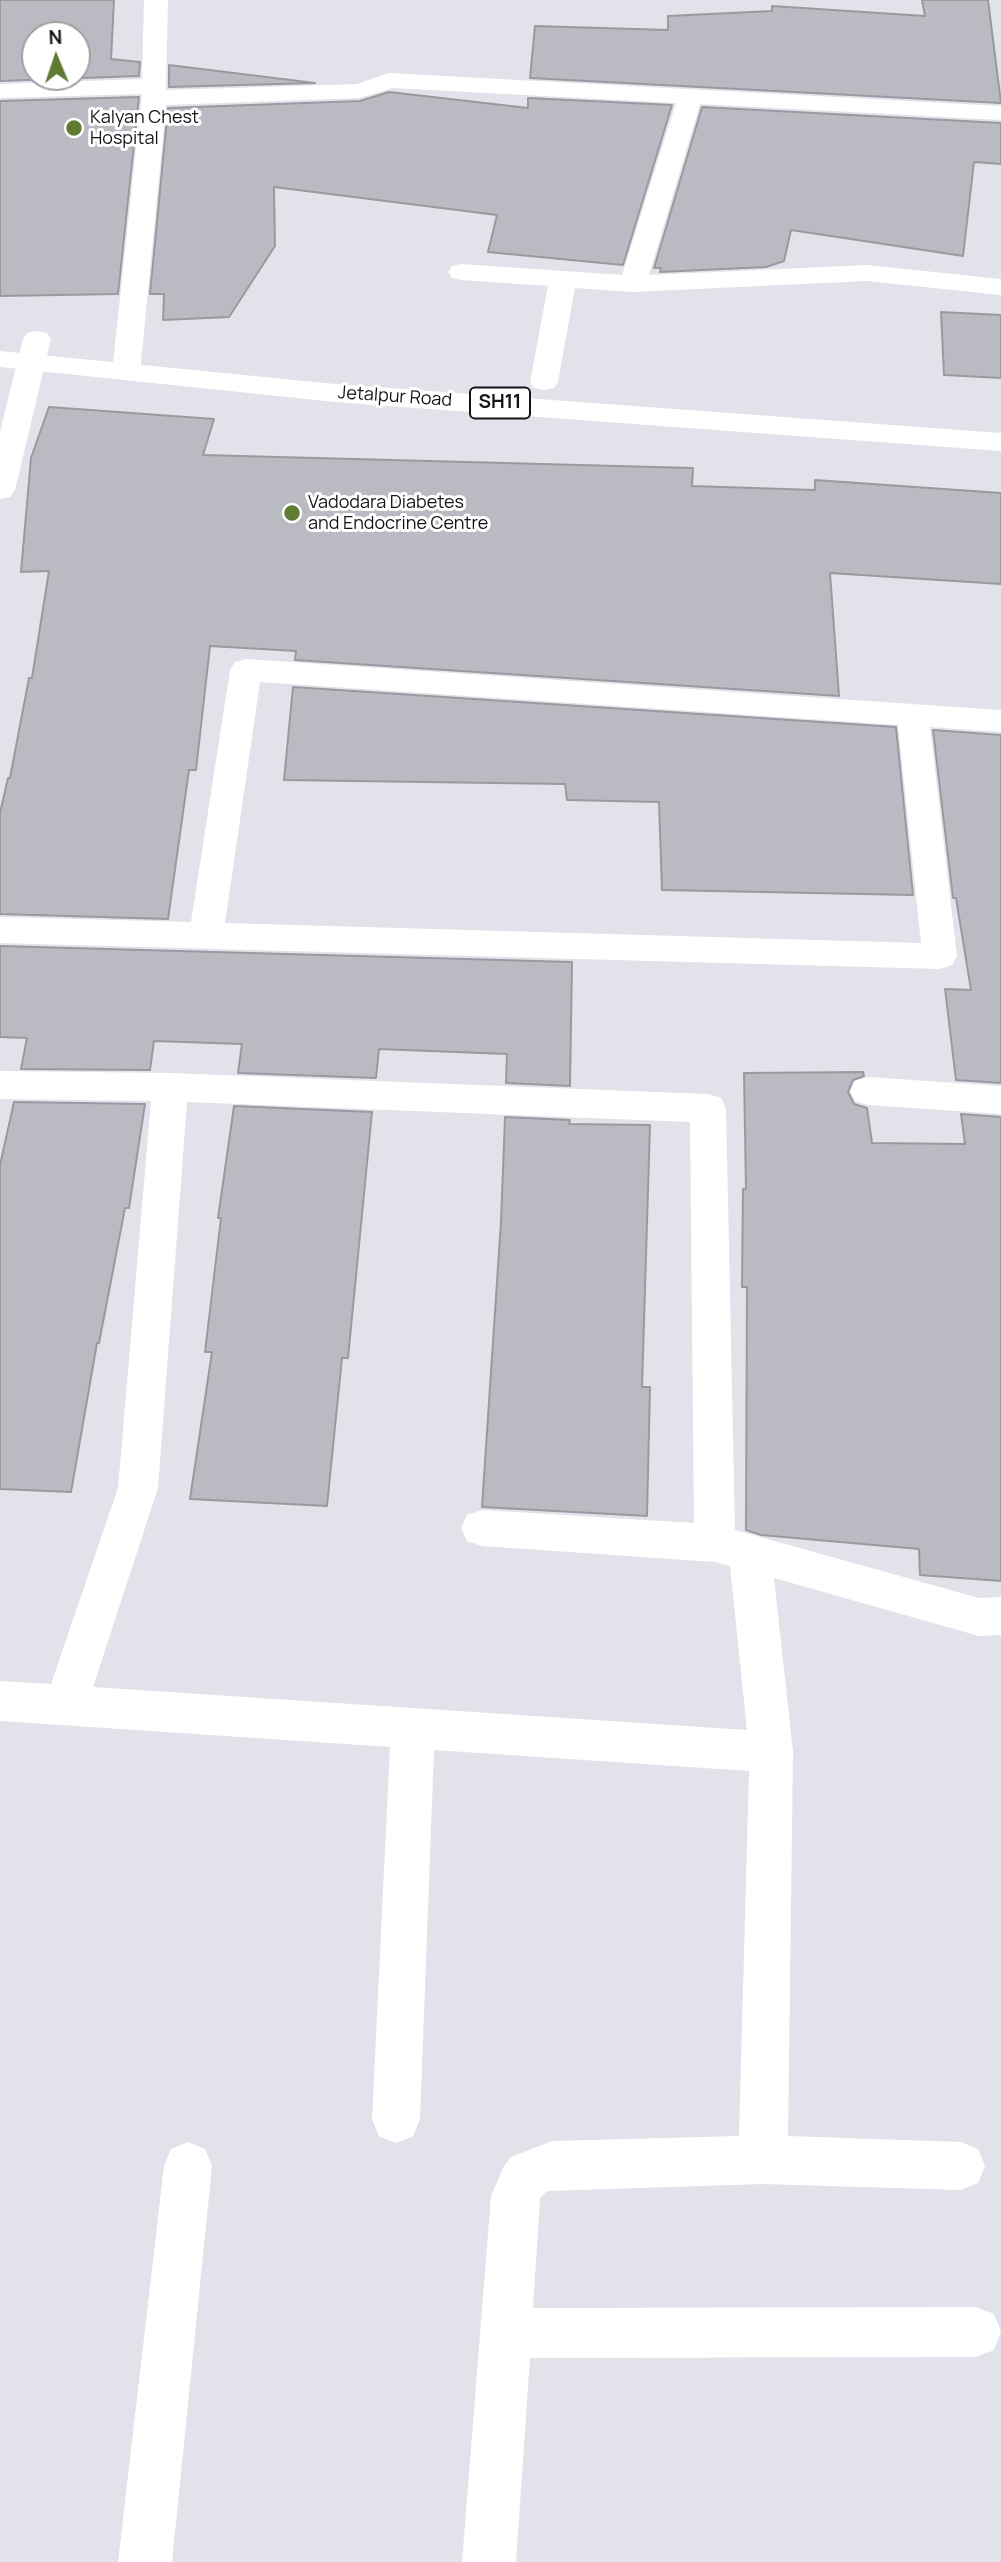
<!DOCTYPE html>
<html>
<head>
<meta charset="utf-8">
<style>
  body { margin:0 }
  #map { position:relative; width:1001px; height:2562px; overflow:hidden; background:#e2e3ea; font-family:Manrope,sans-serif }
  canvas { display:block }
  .north { position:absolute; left:21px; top:21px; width:70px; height:70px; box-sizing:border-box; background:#fff; border:2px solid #a1a1a2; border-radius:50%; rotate:358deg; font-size:19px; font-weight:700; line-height:28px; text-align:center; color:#131416 }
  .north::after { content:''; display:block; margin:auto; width:24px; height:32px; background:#5f7c32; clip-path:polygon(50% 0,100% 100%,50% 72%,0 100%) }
</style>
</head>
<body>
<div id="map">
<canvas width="1001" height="2562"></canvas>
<div class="north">N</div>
</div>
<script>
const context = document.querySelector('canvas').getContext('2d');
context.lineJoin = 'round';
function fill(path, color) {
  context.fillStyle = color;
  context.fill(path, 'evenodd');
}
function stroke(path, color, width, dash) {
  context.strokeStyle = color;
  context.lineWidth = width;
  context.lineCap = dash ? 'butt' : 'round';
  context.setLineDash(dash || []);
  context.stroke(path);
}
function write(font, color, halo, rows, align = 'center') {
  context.font = font + ' Manrope,sans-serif';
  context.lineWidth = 6;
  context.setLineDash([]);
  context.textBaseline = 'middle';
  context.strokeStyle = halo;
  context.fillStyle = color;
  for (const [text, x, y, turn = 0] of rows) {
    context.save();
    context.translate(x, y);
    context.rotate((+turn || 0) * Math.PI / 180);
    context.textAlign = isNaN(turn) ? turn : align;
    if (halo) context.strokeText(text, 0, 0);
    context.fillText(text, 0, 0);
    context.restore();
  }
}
const building = new Path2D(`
  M 0,0 L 114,0 L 111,59 L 140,62 L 139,76 L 0,81 ZM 35,35 L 77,35 L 77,77 L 35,77 Z
  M 922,0 L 988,0 L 1001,103 L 530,78 L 535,26 L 668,30 L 668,16 L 772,11 L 772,6 L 925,16 Z
  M 169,65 L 315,83 L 169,87 Z
  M 389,92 L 528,108 L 528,98 L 672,105 L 623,265 L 488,252 L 497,215 L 274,187 L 275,246 L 229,317 L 163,320 L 164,294 L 150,294 L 168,108 L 360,101 Z
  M 139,97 L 118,294 L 0,296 L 0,101 Z
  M 702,107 L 1001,123 L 1001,164 L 974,162 L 963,256 L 791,230 L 784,261 L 766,267 L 660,272 L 661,268 L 654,268 Z
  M 941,312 L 1001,315 L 1001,378 L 944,375 Z
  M 49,407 L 214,419 L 203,455 L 693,468 L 692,486 L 815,490 L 815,480 L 1001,493 L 1001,584 L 830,573 L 839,696 L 295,660 L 296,651 L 210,646 L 196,770 L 189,770 L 168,919 L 0,914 L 0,813 L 8,778 L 10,778 L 29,678 L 32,678 L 49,571 L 21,572 L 31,458 Z
  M 293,687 L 896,727 L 913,895 L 662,890 L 659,802 L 567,800 L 565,784 L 284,780 Z
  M 933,730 L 1001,735 L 1001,1083 L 956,1080 L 945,989 L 971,990 L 956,898 L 953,898 Z
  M 0,946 L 572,962 L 570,1086 L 506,1083 L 507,1054 L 379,1049 L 376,1078 L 238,1073 L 242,1044 L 154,1041 L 150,1070 L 21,1069 L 27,1038 L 0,1037 Z
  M 863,1072 L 864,1076 L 853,1080 L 848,1092 L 854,1104 L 867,1108 L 872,1143 L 965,1144 L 961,1114 L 1001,1117 L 1001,1581 L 920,1575 L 919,1549 L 761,1535 L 746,1530 L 747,1287 L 742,1287 L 743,1189 L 746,1189 L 744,1073 Z
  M 14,1102 L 145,1104 L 129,1208 L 125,1208 L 99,1343 L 97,1343 L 71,1492 L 0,1489 L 0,1165 Z
  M 234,1106 L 372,1112 L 348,1358 L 342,1358 L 327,1506 L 190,1499 L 212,1352 L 205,1352 L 221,1218 L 218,1218 Z
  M 505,1117 L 570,1120 L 569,1124 L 650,1125 L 642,1387 L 650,1387 L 647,1516 L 482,1507 L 501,1222 Z`);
fill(building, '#babbc2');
stroke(building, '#989aa0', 2);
fill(new Path2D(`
  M 144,0 L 168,0 L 166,90 L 357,84 L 389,73 L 1001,106 L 1001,120 L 700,104 L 649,275 L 867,265 L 1001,279 L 1001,295 L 867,281 L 633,292 L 575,288 L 558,382 L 554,388 L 544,390 L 534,388 L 530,382 L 548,286 L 461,280 L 452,278 L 448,272 L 452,266 L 461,264 L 622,275 L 676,103 L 392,88 L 360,98 L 166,105 L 140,372 L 136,378 L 126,380 L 116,378 L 112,372 L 142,94 L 0,98 L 0,84 L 142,79 Z
  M 37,331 L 47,333 L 51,339 L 15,490 L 10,497 L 0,499 L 0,432 L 23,339 L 27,333 Z
  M 246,659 L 1001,710 L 1001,732 L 930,727 L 957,956 L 952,965 L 940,969 L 0,943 L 0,917 L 191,922 L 230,670 L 235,662 ZM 260,682 L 898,725 L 921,943 L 225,923 Z
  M 0,1071 L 170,1073 L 708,1094 L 721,1098 L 726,1108 L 735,1530 L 979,1598 L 1001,1597 L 1001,1635 L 979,1636 L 774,1578 L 793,1752 L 788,2136 L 961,2142 L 978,2149 L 985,2166 L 978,2183 L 961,2190 L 763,2184 L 547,2191 L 540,2198 L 533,2308 L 976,2307 L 994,2314 L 1001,2331 L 994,2350 L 976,2357 L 530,2358 L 516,2562 L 462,2562 L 491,2196 L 504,2166 L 511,2157 L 552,2141 L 739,2136 L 749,1771 L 434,1750 L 420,2119 L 413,2136 L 396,2143 L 379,2136 L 372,2119 L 390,1747 L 0,1721 L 0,1681 L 51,1684 L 118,1488 L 151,1101 L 0,1099 ZM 187,1102 L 690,1122 L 694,1523 L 482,1510 L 467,1515 L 461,1528 L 467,1541 L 482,1546 L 715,1562 L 730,1566 L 747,1730 L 93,1687 L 158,1488 Z
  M 868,1077 L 1001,1086 L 1001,1114 L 868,1105 L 855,1101 L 850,1091 L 855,1081 Z
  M 188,2142 L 205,2149 L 212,2166 L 172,2562 L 118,2562 L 164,2166 L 171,2149 Z`), '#fff');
fill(new Path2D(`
  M 0,351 L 335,384 L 1001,433 L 1001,451 L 335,402 L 0,367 Z`), '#fff');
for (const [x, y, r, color] of [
  [74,128,9,"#5f7c32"],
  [292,513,9,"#5f7c32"]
]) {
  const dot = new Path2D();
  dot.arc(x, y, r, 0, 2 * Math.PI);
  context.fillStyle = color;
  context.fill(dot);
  stroke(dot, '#fff', 2.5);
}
write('18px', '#131416', '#fff', [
  ["Kalyan Chest",90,118],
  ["Hospital",90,139],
  ["Vadodara Diabetes",308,503],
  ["and Endocrine Centre",308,524]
], 'left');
write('18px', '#131416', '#fff', [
  ["Jetalpur Road",395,397,4]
]);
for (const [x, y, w] of [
  [500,403,60]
]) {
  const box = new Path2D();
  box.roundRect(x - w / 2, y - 15.5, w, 31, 5);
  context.fillStyle = '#fff';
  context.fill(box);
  stroke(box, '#131416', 2);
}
write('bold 19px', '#131416', null, [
  ["SH11",500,403]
]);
</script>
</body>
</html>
